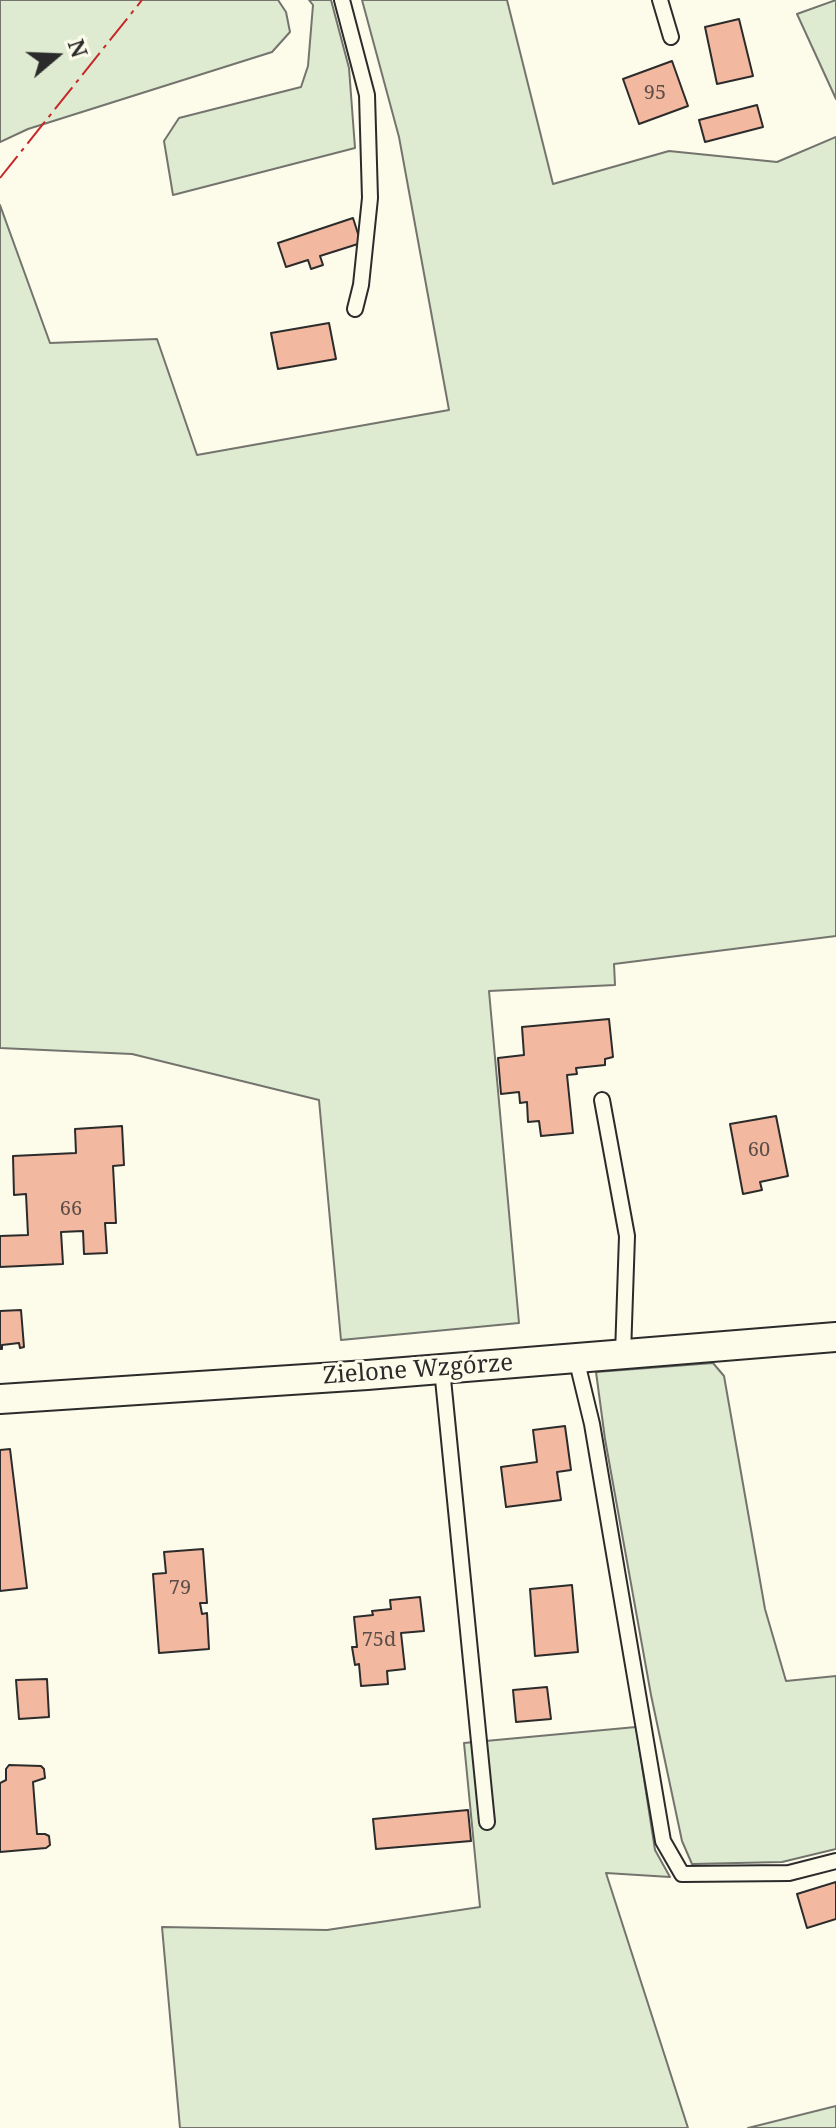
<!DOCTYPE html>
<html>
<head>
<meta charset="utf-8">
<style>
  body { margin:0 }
  #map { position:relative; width:836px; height:2128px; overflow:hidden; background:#fdfbea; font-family:"Noto Serif",serif }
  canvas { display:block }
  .north { position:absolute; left:16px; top:16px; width:80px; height:80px; -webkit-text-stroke:6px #fdfbea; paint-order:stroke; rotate:71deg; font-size:22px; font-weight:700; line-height:32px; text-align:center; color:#2b2b2b }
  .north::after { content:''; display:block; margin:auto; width:28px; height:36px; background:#2b2b2b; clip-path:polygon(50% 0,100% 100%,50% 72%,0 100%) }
</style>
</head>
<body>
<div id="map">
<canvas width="836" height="2128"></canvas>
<div class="north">N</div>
</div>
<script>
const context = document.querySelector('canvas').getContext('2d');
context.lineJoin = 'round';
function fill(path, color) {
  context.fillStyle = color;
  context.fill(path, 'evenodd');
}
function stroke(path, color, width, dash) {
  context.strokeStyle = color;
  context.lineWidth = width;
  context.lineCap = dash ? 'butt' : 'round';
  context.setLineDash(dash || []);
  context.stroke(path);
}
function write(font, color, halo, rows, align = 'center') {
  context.font = font + ' "Noto Serif",serif';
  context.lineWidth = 6;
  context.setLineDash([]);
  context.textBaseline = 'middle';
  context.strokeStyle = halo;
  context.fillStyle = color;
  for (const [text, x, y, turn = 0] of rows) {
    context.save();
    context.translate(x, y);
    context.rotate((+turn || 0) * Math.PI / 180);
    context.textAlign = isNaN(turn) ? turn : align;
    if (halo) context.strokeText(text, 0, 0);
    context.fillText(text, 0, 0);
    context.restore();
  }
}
const green = new Path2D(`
  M 0,0 L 278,0 L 286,12 L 290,32 L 272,52 L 28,129 L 0,142 Z
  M 309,0 L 331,0 L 349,68 L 355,148 L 173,195 L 164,141 L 179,118 L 301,87 L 308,66 L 313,5 Z
  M 362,0 L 507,0 L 553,184 L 669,151 L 777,162 L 836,137 L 836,936 L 614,964 L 615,985 L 489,991 L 519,1323 L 341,1340 L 319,1100 L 132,1054 L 0,1048 L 0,205 L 50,343 L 157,339 L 197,455 L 449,410 L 399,137 Z
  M 836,0 L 836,99 L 797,14 Z
  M 713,1363 L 724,1376 L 765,1609 L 786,1681 L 836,1676 L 836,1849 L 782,1862 L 692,1864 L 682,1841 L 651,1695 L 605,1439 L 596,1372 Z
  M 636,1727 L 655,1850 L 670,1877 L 606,1873 L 688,2128 L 180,2128 L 162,1927 L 327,1930 L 480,1907 L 464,1743 Z
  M 836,2106 L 836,2128 L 748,2128 Z`);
fill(green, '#deebd1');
stroke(green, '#74746e', 2);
const building = new Path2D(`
  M 739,19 L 753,76 L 717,84 L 705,27 Z
  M 672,61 L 688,106 L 639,124 L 623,79 Z
  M 757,105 L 763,127 L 705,142 L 699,120 Z
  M 353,218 L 361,243 L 320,256 L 323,265 L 311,269 L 308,260 L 286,267 L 278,243 Z
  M 329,323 L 336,359 L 278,369 L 271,333 Z
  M 609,1019 L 613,1057 L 605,1059 L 605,1065 L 576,1068 L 577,1074 L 567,1075 L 573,1133 L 541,1136 L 539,1121 L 528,1122 L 527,1102 L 520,1103 L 519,1092 L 501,1094 L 498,1058 L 524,1055 L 522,1027 Z
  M 776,1116 L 788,1176 L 760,1182 L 762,1190 L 743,1194 L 730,1124 Z
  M 122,1126 L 124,1165 L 113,1166 L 116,1223 L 105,1223 L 107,1253 L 84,1254 L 83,1231 L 61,1232 L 63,1264 L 0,1267 L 0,1236 L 28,1235 L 26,1194 L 14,1195 L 13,1156 L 76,1153 L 75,1129 Z
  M 21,1310 L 24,1347 L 20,1348 L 19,1343 L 2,1345 L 2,1349 L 0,1349 L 0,1311 Z
  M 565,1426 L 571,1470 L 557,1472 L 561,1500 L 506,1507 L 501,1467 L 537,1462 L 533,1430 Z
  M 10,1449 L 27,1588 L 0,1591 L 0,1450 Z
  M 203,1549 L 207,1603 L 200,1603 L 202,1614 L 207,1613 L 209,1649 L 159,1653 L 153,1574 L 166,1573 L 164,1552 Z
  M 572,1585 L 578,1652 L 535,1656 L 530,1589 Z
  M 420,1597 L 424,1631 L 401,1633 L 405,1669 L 387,1671 L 388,1684 L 361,1686 L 359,1664 L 355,1665 L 352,1647 L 357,1647 L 354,1617 L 373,1615 L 372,1611 L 391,1609 L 390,1600 Z
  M 47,1679 L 49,1717 L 19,1719 L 16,1680 Z
  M 547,1687 L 551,1719 L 516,1722 L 513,1690 Z
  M 9,1765 L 41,1766 L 44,1769 L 45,1778 L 33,1782 L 37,1834 L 45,1834 L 49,1836 L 50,1845 L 46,1848 L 0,1852 L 0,1783 L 6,1780 L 6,1769 Z
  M 468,1810 L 471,1841 L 376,1849 L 373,1819 Z
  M 836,1882 L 836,1919 L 807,1928 L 797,1894 Z`);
fill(building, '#f2b8a0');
stroke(building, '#2b2b2b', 2);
const service = new Path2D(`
  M 342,0 L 367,95 L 370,198 L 361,285 L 355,309
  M 660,0 L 671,37
  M 602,1100 L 627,1236 L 623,1354
  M 576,1358 L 592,1424 L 663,1841 L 682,1874 L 789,1873 L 836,1861
  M 442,1369 L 487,1822`);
const minor = new Path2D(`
  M 0,1399 L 367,1375 L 836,1337`);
stroke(service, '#2b2b2b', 18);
stroke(minor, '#2b2b2b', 32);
stroke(service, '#fdfbea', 14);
stroke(minor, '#fdfbea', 28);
stroke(new Path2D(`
  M 0,178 L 142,0`), '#c62828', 2, [28, 6, 4, 6]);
write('20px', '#5d4e48', null, [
  ["95",655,93],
  ["60",759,1150],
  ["66",71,1209],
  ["79",180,1588],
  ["75d",379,1640]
]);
write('24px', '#2b2b2b', '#fdfbea', [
  ["Zielone Wzgórze",418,1370,-4]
]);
</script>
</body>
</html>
